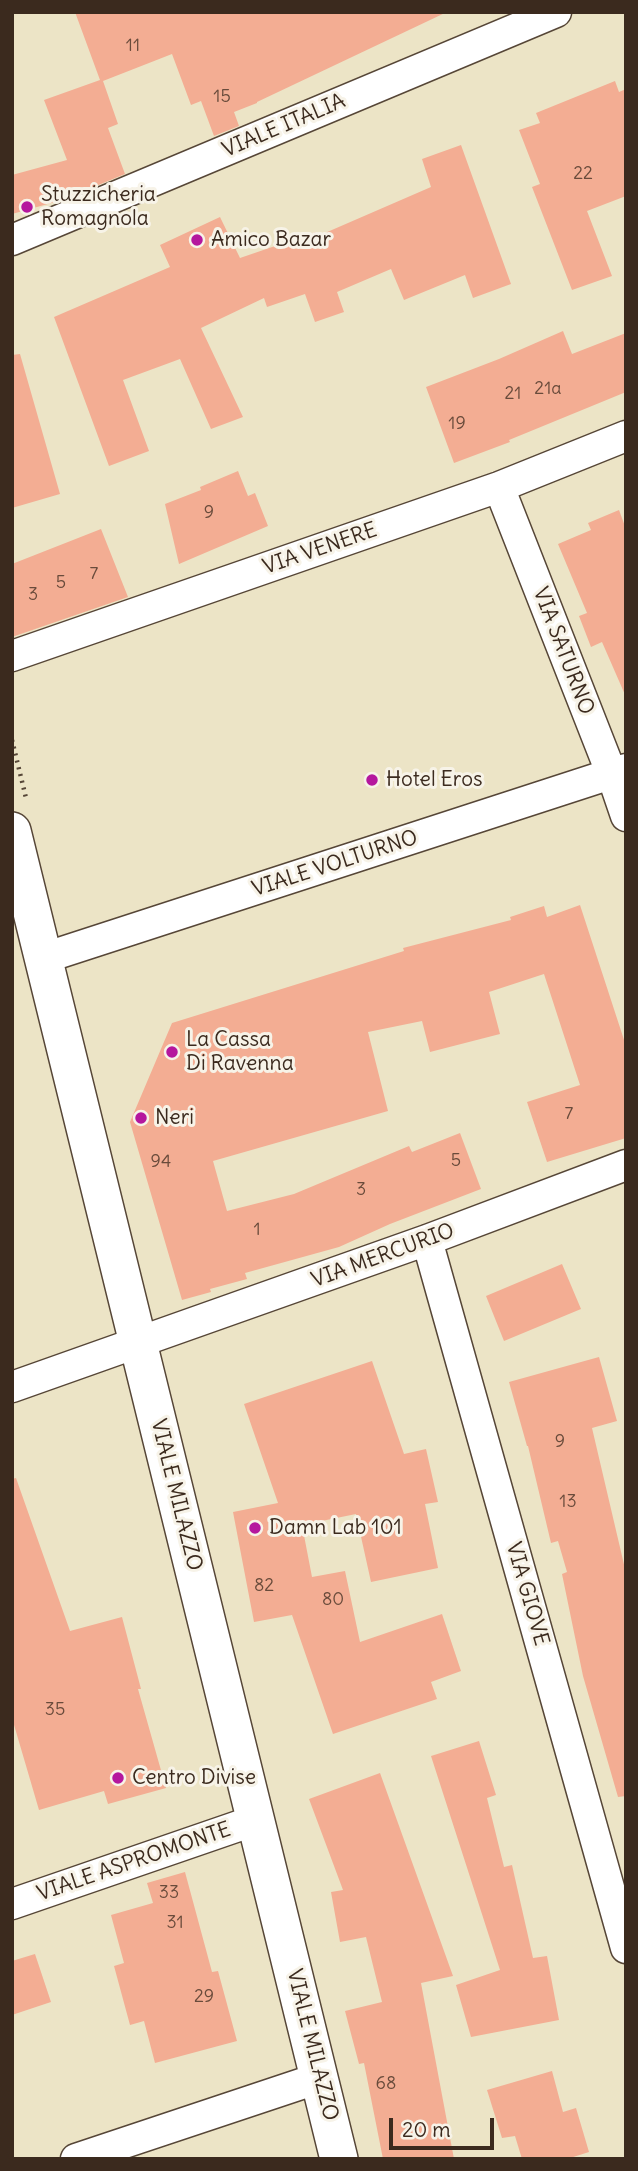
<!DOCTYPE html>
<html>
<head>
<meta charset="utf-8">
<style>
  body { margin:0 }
  #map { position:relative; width:638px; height:2171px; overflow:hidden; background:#ece4c6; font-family:Delius,sans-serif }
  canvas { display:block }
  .frame { position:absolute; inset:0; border:14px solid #3b2a1e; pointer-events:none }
  .scale { position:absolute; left:389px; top:2118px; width:105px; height:32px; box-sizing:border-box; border:4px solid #3b2a1e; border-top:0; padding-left:9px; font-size:21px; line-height:24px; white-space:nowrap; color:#3b2a1e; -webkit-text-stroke:5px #f7f3e8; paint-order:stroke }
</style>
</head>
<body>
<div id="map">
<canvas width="638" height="2171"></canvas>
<div class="frame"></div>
<div class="scale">20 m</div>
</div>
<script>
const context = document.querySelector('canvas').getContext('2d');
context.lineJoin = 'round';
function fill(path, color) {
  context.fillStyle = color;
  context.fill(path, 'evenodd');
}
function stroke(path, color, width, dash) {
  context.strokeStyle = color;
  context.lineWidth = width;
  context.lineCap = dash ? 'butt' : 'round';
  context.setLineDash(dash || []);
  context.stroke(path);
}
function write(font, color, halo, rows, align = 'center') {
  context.font = font + ' Delius,sans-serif';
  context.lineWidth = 6;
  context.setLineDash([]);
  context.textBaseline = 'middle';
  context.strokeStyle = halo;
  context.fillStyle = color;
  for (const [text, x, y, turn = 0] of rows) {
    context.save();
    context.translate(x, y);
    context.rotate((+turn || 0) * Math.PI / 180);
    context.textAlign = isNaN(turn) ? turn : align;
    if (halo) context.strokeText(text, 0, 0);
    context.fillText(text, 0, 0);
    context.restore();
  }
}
fill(new Path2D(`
  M 75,12 L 447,12 L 257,102 L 257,103 L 234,112 L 239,126 L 214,136 L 201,101 L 191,105 L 172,54 L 103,81 L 118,124 L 108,128 L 125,174 L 62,200 L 12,214 L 12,175 L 67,160 L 44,100 L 100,80 Z
  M 615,81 L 619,92 L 626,89 L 626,196 L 587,211 L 612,276 L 572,290 L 532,187 L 540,184 L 519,130 L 540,123 L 536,113 Z
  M 461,145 L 511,284 L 473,298 L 465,275 L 404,300 L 391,269 L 337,292 L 344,312 L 315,322 L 305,294 L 267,307 L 264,298 L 201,328 L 243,417 L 211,429 L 180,359 L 123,380 L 149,451 L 109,466 L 54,317 L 170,267 L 160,245 L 220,217 L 240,258 L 316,232 L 318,236 L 431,187 L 422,159 Z
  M 563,331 L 572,354 L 626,333 L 626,392 L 509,440 L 510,442 L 454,463 L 426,387 L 499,359 Z
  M 20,354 L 60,494 L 12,508 L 12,355 Z
  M 238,471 L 248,496 L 255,493 L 268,526 L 179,564 L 165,504 L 201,490 L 200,487 Z
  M 619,510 L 626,529 L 626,697 L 602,642 L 591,647 L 579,616 L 587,613 L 558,544 L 591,530 L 588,523 Z
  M 101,529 L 128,597 L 12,637 L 12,564 Z
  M 580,905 L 626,1046 L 626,1138 L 547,1162 L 527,1102 L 580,1085 L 544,974 L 489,992 L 500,1034 L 430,1052 L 422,1021 L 368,1032 L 388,1111 L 213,1161 L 227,1211 L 294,1194 L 409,1146 L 412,1152 L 460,1133 L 481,1189 L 390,1224 L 339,1247 L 245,1273 L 247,1279 L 210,1289 L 211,1292 L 182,1300 L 130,1122 L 172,1023 L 404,951 L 403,948 L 511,920 L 510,917 L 544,906 L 547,917 Z
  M 562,1264 L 581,1309 L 504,1341 L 486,1296 Z
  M 599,1357 L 617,1421 L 592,1428 L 626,1573 L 626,1796 L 618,1797 L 583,1676 L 562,1574 L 567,1572 L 558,1541 L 551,1543 L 528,1446 L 527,1446 L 509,1382 Z
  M 372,1361 L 404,1454 L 426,1449 L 438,1502 L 425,1504 L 438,1568 L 371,1582 L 356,1514 L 302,1525 L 312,1577 L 345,1571 L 360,1642 L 442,1614 L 461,1671 L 431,1682 L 437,1699 L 333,1734 L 292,1615 L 254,1622 L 233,1512 L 278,1503 L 244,1404 Z
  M 16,1478 L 70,1631 L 122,1617 L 141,1689 L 138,1689 L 166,1788 L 108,1804 L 104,1791 L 39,1810 L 12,1718 L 12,1479 Z
  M 479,1741 L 496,1795 L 487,1798 L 504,1867 L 512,1865 L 533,1958 L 547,1956 L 559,2020 L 471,2037 L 456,1985 L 500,1970 L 431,1756 Z
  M 380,1773 L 453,1976 L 421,1983 L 454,2159 L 383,2159 L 364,2063 L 359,2064 L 345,2011 L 382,2002 L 366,1937 L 340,1942 L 331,1892 L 343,1890 L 309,1799 Z
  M 185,1872 L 212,1972 L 218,1971 L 237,2041 L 155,2063 L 144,2021 L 130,2025 L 114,1966 L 124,1963 L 111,1915 L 153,1903 L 147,1883 Z
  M 35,1954 L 51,2002 L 12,2015 L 12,1961 Z
  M 552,2071 L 563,2112 L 576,2108 L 589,2152 L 567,2159 L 522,2159 L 515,2136 L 502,2138 L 487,2090 Z`), '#f3ad93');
const minor = new Path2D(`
  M 12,240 L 556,12
  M 499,487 L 612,775 L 626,816
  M 12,656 L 499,487 L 626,436
  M 44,958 L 626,769
  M 427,1240 L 626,1948
  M 12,1387 L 427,1240 L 626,1165
  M 12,1904 L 256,1820
  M 76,2159 L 319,2078`);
const tertiary = new Path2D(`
  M 12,831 L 339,2159`);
stroke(minor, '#564637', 33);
stroke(tertiary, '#564637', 40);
stroke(new Path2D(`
  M 12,740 L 26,798`), '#564637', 4.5, [2, 5]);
stroke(minor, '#fff', 30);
stroke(tertiary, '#fff', 37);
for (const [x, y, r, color] of [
  [27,207,7,"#b5179e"],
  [197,240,7,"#b5179e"],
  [372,780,7,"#b5179e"],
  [172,1052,7,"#b5179e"],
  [141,1118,7,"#b5179e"],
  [255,1528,7,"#b5179e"],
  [118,1778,7,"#b5179e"]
]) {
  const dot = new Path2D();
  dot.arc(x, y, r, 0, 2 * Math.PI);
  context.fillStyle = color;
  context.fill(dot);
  stroke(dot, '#f7f3e8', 2.5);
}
write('18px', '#694b3b', null, [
  ["11",133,46],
  ["15",222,97],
  ["22",583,174],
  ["21a",548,389],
  ["21",513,394],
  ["19",457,424],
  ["9",209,513],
  ["7",94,574],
  ["5",61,583],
  ["3",33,595],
  ["7",569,1114],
  ["5",456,1161],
  ["94",161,1162],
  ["3",361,1190],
  ["1",257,1230],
  ["9",560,1442],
  ["13",568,1502],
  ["82",264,1586],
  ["80",333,1600],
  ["35",55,1710],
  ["33",169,1893],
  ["31",175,1923],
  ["29",204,1997],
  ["68",386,2084]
]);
write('21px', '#3b2a1e', '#f7f3e8', [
  ["VIALE ITALIA",284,126,-23],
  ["VIA VENERE",320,549,-19],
  ["VIA SATURNO",563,651,69],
  ["VIALE VOLTURNO",335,864,-18],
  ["VIA MERCURIO",383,1256,-20],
  ["VIALE MILAZZO",176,1495,76],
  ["VIA GIOVE",527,1594,74],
  ["VIALE ASPROMONTE",134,1862,-19],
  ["VIALE MILAZZO",312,2045,76]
]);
write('21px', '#3b2a1e', '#f7f3e8', [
  ["Stuzzicheria",41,195],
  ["Romagnola",41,219],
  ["Amico Bazar",211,240],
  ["Hotel Eros",386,780],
  ["La Cassa",186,1040],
  ["Di Ravenna",186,1064],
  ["Neri",155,1118],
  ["Damn Lab 101",269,1528],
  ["Centro Divise",132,1778]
], 'left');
</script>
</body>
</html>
